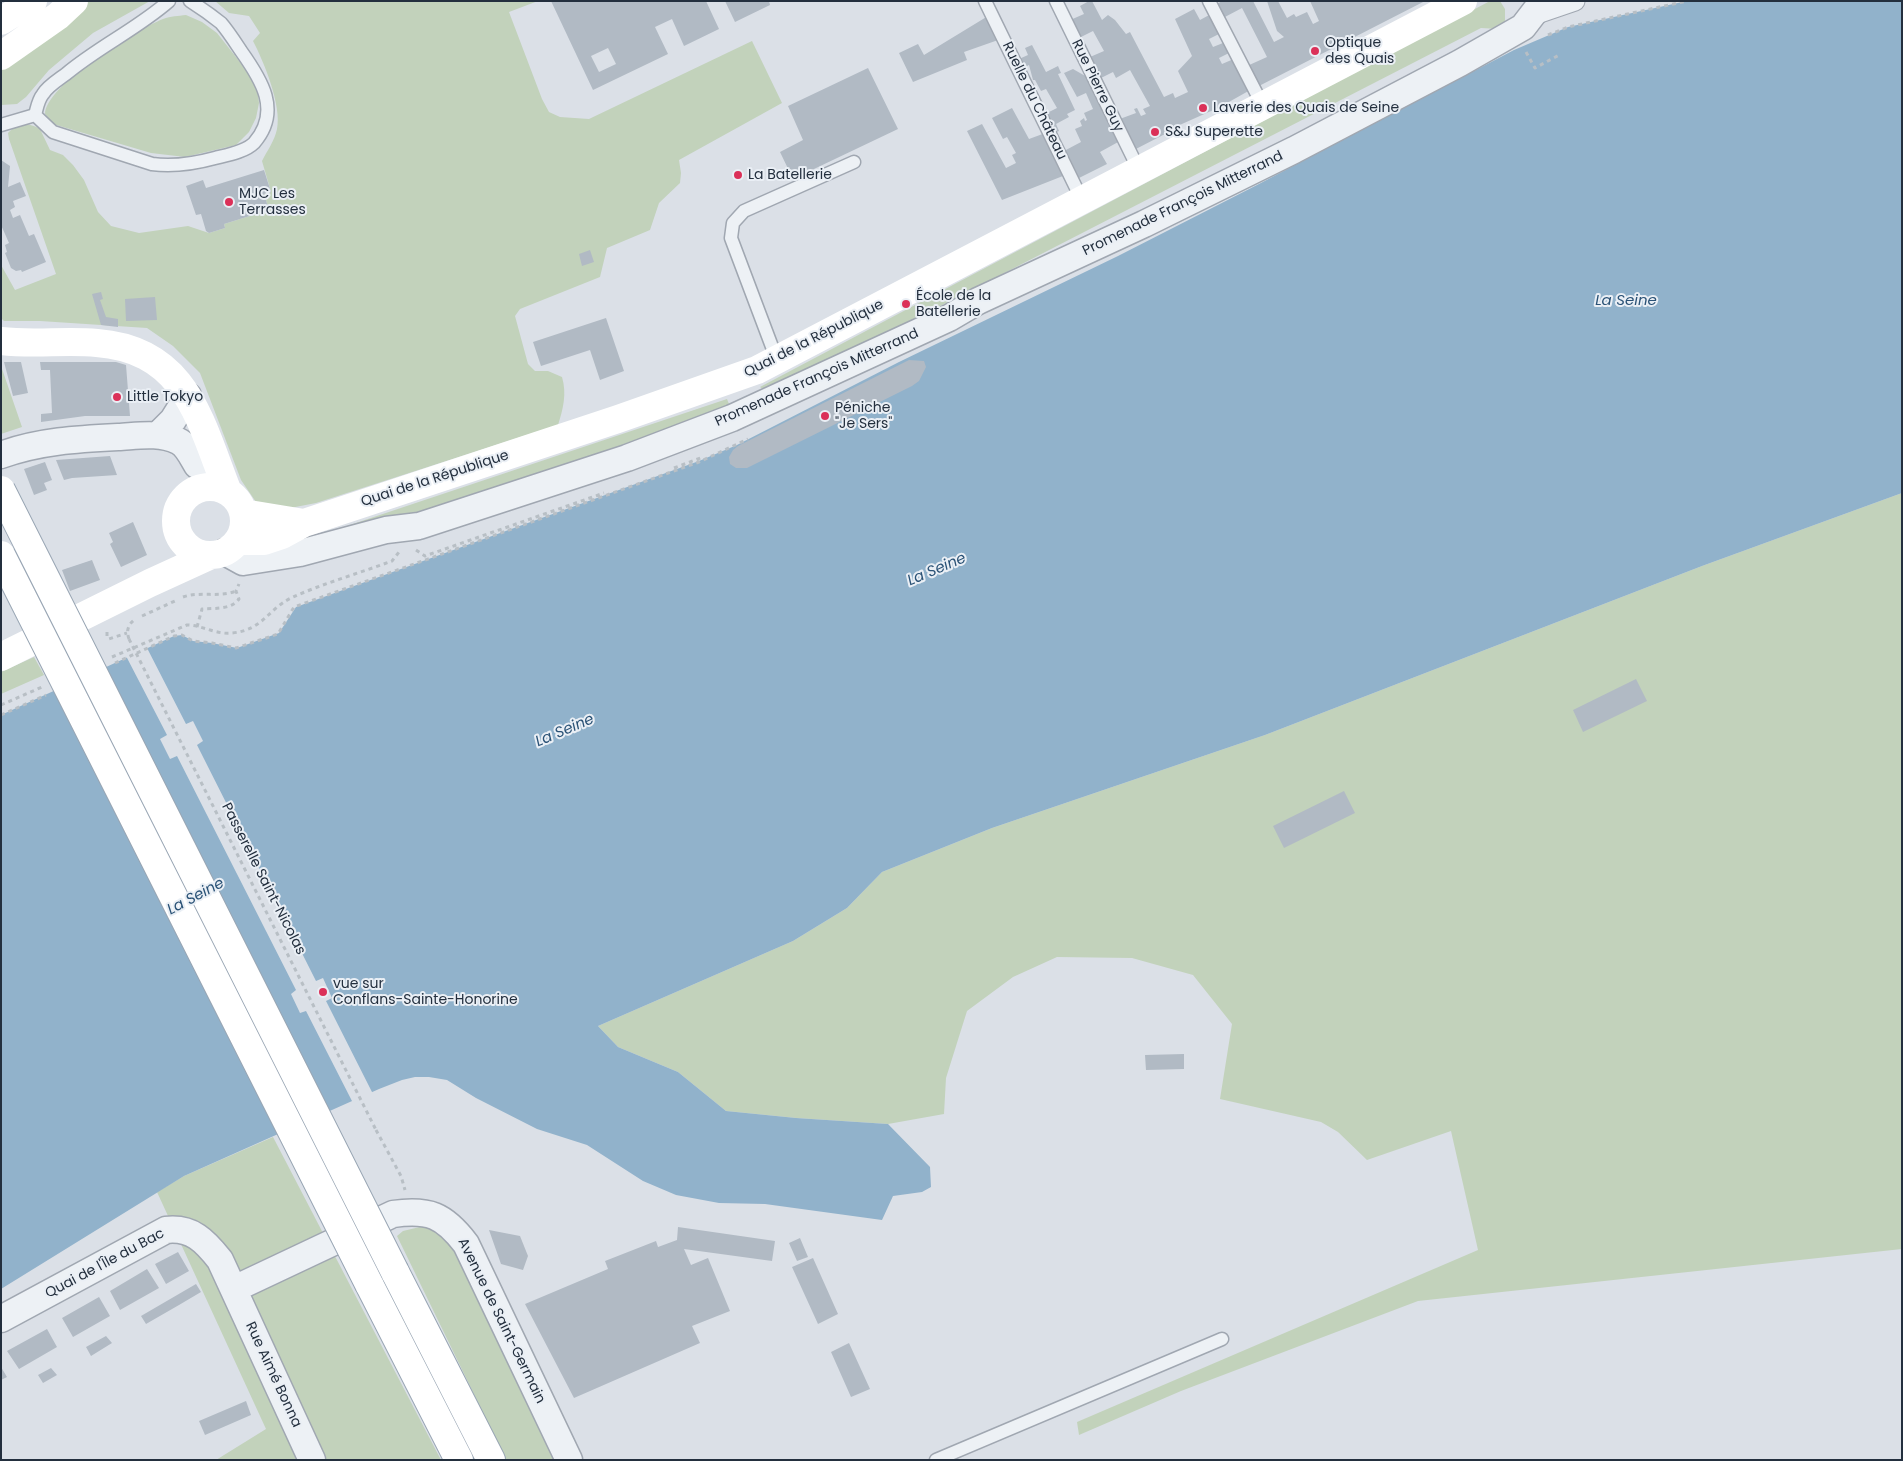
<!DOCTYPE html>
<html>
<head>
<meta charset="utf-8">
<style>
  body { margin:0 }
  #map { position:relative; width:1903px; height:1461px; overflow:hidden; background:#dbe0e7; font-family:Poppins,sans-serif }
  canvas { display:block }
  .frame { position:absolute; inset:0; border:2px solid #232f3e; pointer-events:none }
</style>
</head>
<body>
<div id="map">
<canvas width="1903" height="1461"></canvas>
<div class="frame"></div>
</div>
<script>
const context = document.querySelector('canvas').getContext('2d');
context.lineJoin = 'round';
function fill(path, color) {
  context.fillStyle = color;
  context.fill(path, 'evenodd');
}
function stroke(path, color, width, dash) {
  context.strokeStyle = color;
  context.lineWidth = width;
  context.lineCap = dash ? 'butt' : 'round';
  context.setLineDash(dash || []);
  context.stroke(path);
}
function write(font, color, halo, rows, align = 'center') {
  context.font = font + ' Poppins,sans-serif';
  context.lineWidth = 4;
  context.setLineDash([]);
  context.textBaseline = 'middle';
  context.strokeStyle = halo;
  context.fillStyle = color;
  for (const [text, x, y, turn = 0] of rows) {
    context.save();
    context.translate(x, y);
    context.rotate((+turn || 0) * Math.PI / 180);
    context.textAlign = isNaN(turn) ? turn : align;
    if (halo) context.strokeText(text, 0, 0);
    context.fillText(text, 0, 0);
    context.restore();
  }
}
fill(new Path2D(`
  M 81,1 L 150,1 L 93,33 L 49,70 L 26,97 L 17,104 L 1,105 L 1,61 Z
  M 215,1 L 538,1 L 509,12 L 542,99 L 549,112 L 560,117 L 589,119 L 752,41 L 782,103 L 679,160 L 681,173 L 680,183 L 659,203 L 650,230 L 607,248 L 600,277 L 520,309 L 515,316 L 528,364 L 535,371 L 548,371 L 562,377 C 567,394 563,409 558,425 L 316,503 L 285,509 L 258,505 L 241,480 L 200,373 L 173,346 L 147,328 L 40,321 L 4,321 L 1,318 L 1,265 L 15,290 L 56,274 L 9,139 L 8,133 C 17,123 29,122 40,129 L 50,150 L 63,155 L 73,165 L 84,180 L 98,212 L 111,226 L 139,233 L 188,226 L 209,233 L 225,228 L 224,224 L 269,210 L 264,194 L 271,192 L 262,161 C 267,151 275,140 277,129 C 282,106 264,62 253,41 L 260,33 L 249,16 L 229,13 Z
  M 1490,1 L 1500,1 L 1505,9 L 1505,22 L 1498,29 L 1481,28 L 769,394 L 760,387 Z
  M 186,15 L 202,22 L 217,33 L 251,76 L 257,89 L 259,103 L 256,118 L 249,132 L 236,145 L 185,157 L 151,153 L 53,124 L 45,114 C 46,85 137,29 163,19 C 171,16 178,16 186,15 Z
  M 1,366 L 22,427 L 1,434 Z
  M 727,399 L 731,409 L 418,521 L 302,541 Z
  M 1902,493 L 1902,1249 L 1418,1301 L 1181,1391 L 1079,1435 L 1077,1422 L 1478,1250 L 1451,1131 L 1367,1160 L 1338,1132 L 1321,1122 L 1220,1099 L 1232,1024 L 1193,975 L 1132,958 L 1057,957 L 1013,977 L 967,1011 L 946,1078 L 944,1114 L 888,1124 L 796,1118 L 726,1111 L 678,1072 L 618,1047 L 598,1026 L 793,941 L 847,908 L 882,872 L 992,828 L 1265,735 L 1702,566 Z
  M 34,657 L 44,675 L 1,694 L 1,672 Z
  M 273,1137 L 441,1460 L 216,1460 L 266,1429 L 157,1192 L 184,1176 Z
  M 424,1226 L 445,1235 L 452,1241 L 569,1460 L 506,1460 L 397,1236 L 403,1231 Z`), '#c2d2bb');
fill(new Path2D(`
  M 1687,1 L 1902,1 L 1902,493 L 1702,566 L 1265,735 L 992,828 L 882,872 L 847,908 L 793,941 L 598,1026 L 618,1047 L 678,1072 L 726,1111 L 796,1118 L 888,1124 L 930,1167 L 931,1187 L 922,1192 L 893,1196 L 882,1220 L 765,1204 L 719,1203 L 676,1195 L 643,1181 L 587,1145 L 537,1129 L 476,1098 L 447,1080 L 429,1077 L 415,1077 L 402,1080 L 379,1089 L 184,1176 L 1,1289 L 1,715 L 174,636 L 182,635 L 193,641 L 212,643 L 237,648 L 279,633 L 296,607 L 699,461 L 737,445 L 899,362 L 1118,256 L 1259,184 L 1514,50 L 1568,27 Z`), '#91b2cb');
fill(new Path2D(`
  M 146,646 L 186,724 L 193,721 L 203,741 L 197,745 L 316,981 L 323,978 L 332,998 L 326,1001 L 373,1094 L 353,1103 L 306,1011 L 300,1013 L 291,994 L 296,990 L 177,756 L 170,759 L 160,739 L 167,735 L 126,656 Z`), '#dbe0e7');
fill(new Path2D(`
  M 551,1 L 706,1 L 719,29 L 684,46 L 672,19 L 655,27 L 668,54 L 593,90 ZM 608,48 L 616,64 L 599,72 L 591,56 Z
  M 725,1 L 769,1 L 770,5 L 735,22 Z
  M 1089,1 L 1092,1 L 1102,20 L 1108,15 L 1115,20 L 1126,34 L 1130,32 L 1164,97 L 1173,93 L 1175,98 L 1188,92 L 1178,71 L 1192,56 L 1175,19 L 1194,9 L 1200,20 L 1211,14 L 1223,32 L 1209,39 L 1213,47 L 1223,43 L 1222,41 L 1226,38 L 1233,51 L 1219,58 L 1222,64 L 1236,58 L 1252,89 L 1220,107 L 1164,132 L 1165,134 L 1132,151 L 1117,120 L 1136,113 L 1134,109 L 1137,108 L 1141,116 L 1146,114 L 1143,109 L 1150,106 L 1130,70 L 1116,78 L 1113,72 L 1097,80 L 1090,57 L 1104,51 L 1093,31 L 1077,39 L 1068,21 L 1084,14 L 1080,6 Z
  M 1222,1 L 1253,1 L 1274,42 L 1284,37 L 1277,31 L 1267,1 L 1278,1 L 1287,18 L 1294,14 L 1296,17 L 1307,12 L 1313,24 L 1319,21 L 1310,1 L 1425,1 L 1257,87 L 1247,66 L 1267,57 L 1242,8 L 1223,18 L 1217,4 Z
  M 988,16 L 1001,39 L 964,52 L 967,60 L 913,82 L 899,53 L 918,44 L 924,55 Z
  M 1032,45 L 1046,72 L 1058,66 L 1061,73 L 1058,74 L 1075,110 L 1067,114 L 1069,117 L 1056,124 L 1059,131 L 1054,133 L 1045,114 L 1057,108 L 1046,89 L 1041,91 L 1035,80 L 1033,80 L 1029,65 L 1023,68 L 1019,59 L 1028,55 L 1025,48 Z
  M 868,68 L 898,129 L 793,179 L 780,152 L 803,140 L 788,106 Z
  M 1073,69 L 1087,77 L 1120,141 L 1100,152 L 1107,164 L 1077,179 L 1064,151 L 1081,142 L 1075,129 L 1082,126 L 1080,121 L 1084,118 L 1085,121 L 1087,120 L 1084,113 L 1093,109 L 1086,93 L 1077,97 L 1064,73 Z
  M 1012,108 L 1029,139 L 1048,132 L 1068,174 L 1002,200 L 967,131 L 982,124 L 1006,168 L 1016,163 L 1012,155 L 1016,153 L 1007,137 L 1003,139 L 992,118 Z
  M 1,160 L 10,166 L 8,187 L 20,182 L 26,196 L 13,201 L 15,207 L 10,210 L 13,218 L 20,215 L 29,236 L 34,234 L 46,262 L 22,272 L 21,270 L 16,271 L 11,268 L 5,253 L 7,252 L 5,245 L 9,243 L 1,225 Z
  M 264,170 L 271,192 L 264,194 L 269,210 L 224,224 L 225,228 L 209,233 L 206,231 L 201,214 L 196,215 L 186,186 L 203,180 L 206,188 Z
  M 590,250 L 594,262 L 582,266 L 579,254 Z
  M 101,292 L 103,299 L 100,300 L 106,317 L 118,319 L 118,327 L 101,325 L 92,294 Z
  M 155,297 L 157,320 L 126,321 L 125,299 Z
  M 606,318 L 624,371 L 600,380 L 590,350 L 541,366 L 533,342 Z
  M 909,360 L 924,361 L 926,367 L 919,381 L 912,386 L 747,468 L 736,468 L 730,464 L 729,457 L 733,450 L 738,446 Z
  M 4,362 L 21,362 L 28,393 L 13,396 Z
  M 40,362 L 116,362 L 126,365 L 130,416 L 85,416 L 41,422 L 41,414 L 52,413 L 50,370 L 41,370 Z
  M 110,456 L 117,475 L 72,478 L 64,480 L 56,460 Z
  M 45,462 L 52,480 L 44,483 L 47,490 L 34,495 L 24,469 Z
  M 133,522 L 147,555 L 121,567 L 110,544 L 113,542 L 109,533 Z
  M 92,560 L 100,580 L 70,591 L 62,570 Z
  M 1636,679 L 1647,701 L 1583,732 L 1573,710 Z
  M 1344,791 L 1355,813 L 1284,848 L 1273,826 Z
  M 1184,1054 L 1184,1069 L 1146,1070 L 1145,1055 Z
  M 678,1227 L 775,1241 L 772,1261 L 684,1249 L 691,1265 L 708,1258 L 730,1311 L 692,1326 L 700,1343 L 574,1398 L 525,1304 L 608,1269 L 605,1261 L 656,1241 L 658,1247 L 677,1240 Z
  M 489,1230 L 520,1236 L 528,1256 L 523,1270 L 501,1264 Z
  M 800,1238 L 808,1257 L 797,1261 L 789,1243 Z
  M 178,1252 L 189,1271 L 166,1284 L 155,1264 Z
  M 813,1258 L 838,1314 L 818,1324 L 792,1267 Z
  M 147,1269 L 159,1288 L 120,1310 L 110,1291 Z
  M 196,1284 L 201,1292 L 179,1305 L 146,1324 L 141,1316 Z
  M 99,1297 L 110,1316 L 73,1337 L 62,1318 Z
  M 47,1329 L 57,1347 L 19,1369 L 7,1351 Z
  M 106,1336 L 112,1343 L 91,1356 L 86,1347 Z
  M 849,1343 L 870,1389 L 851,1397 L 831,1352 Z
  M 1,1367 L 7,1377 L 1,1380 Z
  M 51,1368 L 57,1375 L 43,1383 L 38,1375 Z
  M 246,1401 L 251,1415 L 205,1435 L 199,1421 Z`), '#b1bac4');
const service = new Path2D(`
  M 985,1 L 1082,200
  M 1056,1 L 1139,170
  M 1209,1 L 1263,106
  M 35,115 L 53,132 L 152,164 C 174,167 193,164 215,158 C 227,155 245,152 254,143 C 282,111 261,79 241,51 C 235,42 228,31 221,23 C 211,15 201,8 190,1
  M 35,115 C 37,108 38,100 43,94 C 48,86 58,80 66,74 C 98,47 137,29 169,1
  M 1,125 L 35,115
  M 777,360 L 731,238 L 733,223 L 744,211 L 854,162
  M 936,1460 L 1222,1339`);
const pedestrian = new Path2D(`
  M 1534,15 L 1575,1`);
const minor = new Path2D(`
  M 158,435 L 173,420 L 188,396
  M 1,455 C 39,441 78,439 118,437 C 138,436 159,432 178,441 C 187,445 192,457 197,465
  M 225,552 L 243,562 L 300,553 L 386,530 L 419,526 L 627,458 L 732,418 L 949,318 L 978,301 L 1144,224 L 1294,150 L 1460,63 L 1523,27 L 1543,1
  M 234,1289 L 393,1214 C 429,1209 444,1215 466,1244 L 569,1460
  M 1,1319 L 166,1230 C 192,1227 205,1241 220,1260 L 312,1460`);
const primary = new Path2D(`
  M 18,11 L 22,1
  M 395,1272 L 491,1460
  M 369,1284 L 459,1460`);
stroke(service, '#a0a7b1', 15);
stroke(pedestrian, '#a0a7b1', 21);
stroke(minor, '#a0a7b1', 29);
stroke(primary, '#99a6b4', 30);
stroke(new Path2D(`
  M 1548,35 L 1568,27 L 1687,1
  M 1526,52 L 1535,68 L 1561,54
  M 674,468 L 703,457
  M 416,550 L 425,556 L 604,493
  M 183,597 C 200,591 219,598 236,591
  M 142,616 L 177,600
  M 197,627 L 202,609 C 214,608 231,610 239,599 L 236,591 L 239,584
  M 107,632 L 107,637 L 109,639 L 127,633
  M 129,639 C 126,631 128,625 134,620
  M 112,657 L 187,625 C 202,625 216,635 232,633 C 263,630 267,610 291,598 C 321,584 360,573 392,561 L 399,552
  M 115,663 L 174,636 L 182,635 L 193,641 L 212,643 L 236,648 L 278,634 L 294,607 L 699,462 L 748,439
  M 1,705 L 42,687
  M 1,715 L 46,695
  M 376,1130 L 401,1176 L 405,1190`), '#b8bfc5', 3, [4, 4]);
stroke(service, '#edf1f5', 12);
stroke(pedestrian, '#edf1f5', 19);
stroke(minor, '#edf1f5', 26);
stroke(new Path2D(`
  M 1,21 L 33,1
  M 1,56 L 58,16 L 74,1
  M 1,341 C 33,345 65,340 97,343 C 187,350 200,421 228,492
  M176 521a34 34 0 1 1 68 0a34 34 0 1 1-68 0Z
  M 243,513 L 304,523
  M 239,541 L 264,541 L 282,535 L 304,523 L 618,419 L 757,370 L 1463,1
  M 1,657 L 150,583 L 209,556`), '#fff', 28);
stroke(primary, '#fff', 28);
const primaryBridge = new Path2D(`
  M 1,490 L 395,1272
  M 1,555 L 369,1284`);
stroke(primaryBridge, '#99a6b4', 30, []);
stroke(new Path2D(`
  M 129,639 L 376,1130`), '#b8bfc5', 3, [4, 4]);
stroke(primaryBridge, '#fff', 28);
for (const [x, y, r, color] of [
  [1315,51,5,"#db3058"],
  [1203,108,5,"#db3058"],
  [1155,132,5,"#db3058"],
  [738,175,5,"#db3058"],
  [229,202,5,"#db3058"],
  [906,304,5,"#db3058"],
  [117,397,5,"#db3058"],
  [825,416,5,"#db3058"],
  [323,992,5,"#db3058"]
]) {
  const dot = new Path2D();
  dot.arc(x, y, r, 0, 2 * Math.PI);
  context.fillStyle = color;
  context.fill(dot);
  stroke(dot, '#eaeff5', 2);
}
write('14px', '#232f3e', '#eaeff5', [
  ["Optique",1325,43],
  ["des Quais",1325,59],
  ["Laverie des Quais de Seine",1213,108],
  ["S&J Superette",1165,132],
  ["La Batellerie",748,175],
  ["MJC Les",239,194],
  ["Terrasses",239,210],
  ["École de la",916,296],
  ["Batellerie",916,312],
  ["Little Tokyo",127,397],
  ["Péniche",835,408],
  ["\"Je Sers\"",835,424],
  ["vue sur",333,984],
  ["Conflans-Sainte-Honorine",333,1000]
], 'left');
write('14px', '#232f3e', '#eaeff5', [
  ["Rue Pierre Guy",1097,86,64],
  ["Ruelle du Château",1034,101,64],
  ["Promenade François Mitterrand",1183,204,-26],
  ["Quai de la République",814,339,-27],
  ["Promenade François Mitterrand",817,378,-24],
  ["Quai de la République",435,479,-18],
  ["Passerelle Saint-Nicolas",263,879,63],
  ["Quai de l'Île du Bac",105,1264,-28],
  ["Avenue de Saint-Germain",501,1321,64],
  ["Rue Aimé Bonna",273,1375,65]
]);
write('italic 15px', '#2a5276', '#eaeff5', [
  ["La Seine",1626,301],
  ["La Seine",937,570,-23],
  ["La Seine",565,731,-23],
  ["La Seine",196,897,-28]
]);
</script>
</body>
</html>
